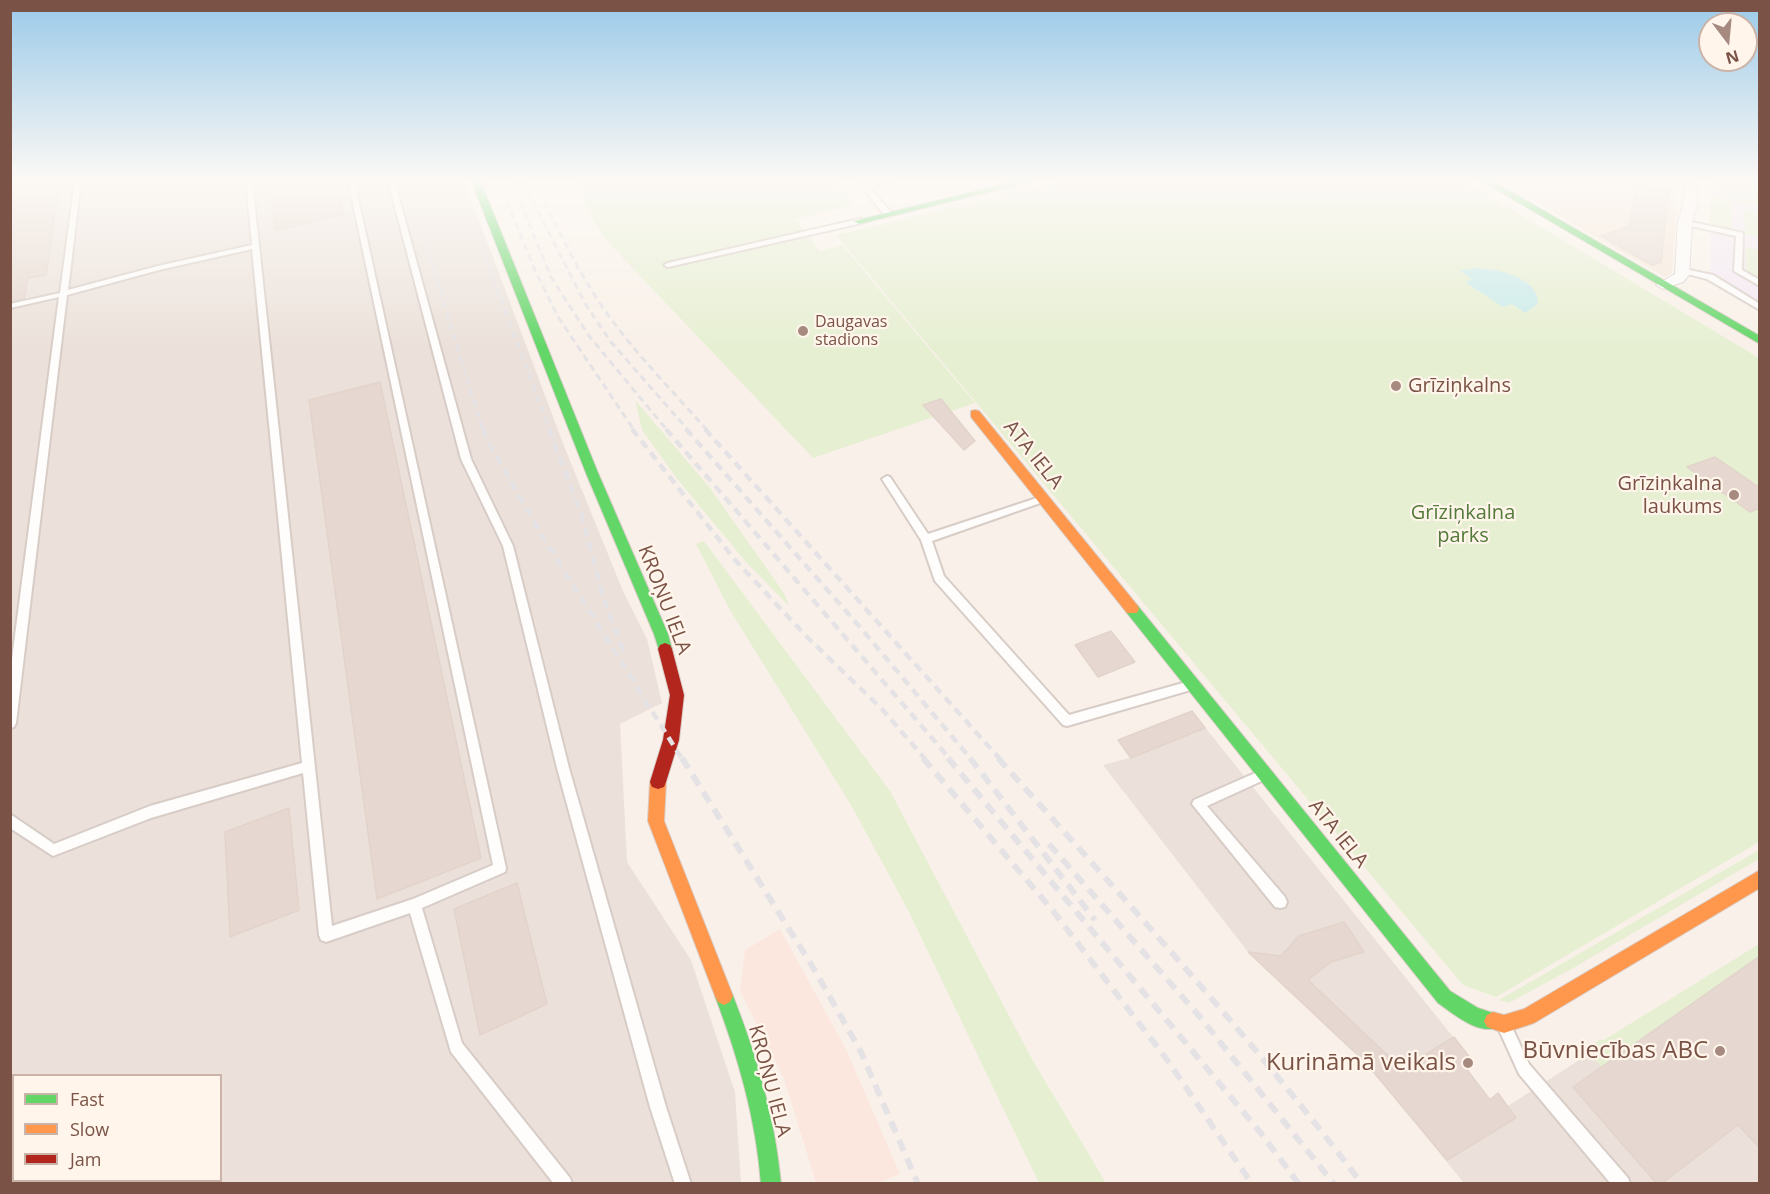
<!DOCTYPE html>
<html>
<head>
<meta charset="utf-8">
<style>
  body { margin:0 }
  #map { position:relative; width:1770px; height:1194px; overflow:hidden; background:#f9f1e9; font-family:"Open Sans",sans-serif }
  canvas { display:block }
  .frame { position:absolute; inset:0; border:12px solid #7a5346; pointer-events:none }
  .legend { position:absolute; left:12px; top:1074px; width:210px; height:108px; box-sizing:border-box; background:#fff5eb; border:2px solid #cab4a9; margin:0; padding:8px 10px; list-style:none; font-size:18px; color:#7a5346 }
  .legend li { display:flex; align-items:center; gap:12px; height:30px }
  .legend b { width:30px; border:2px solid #cab4a9 }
  .north { position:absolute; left:1698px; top:12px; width:60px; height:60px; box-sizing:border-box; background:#fff5eb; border:2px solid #cab4a9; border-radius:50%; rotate:164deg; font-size:16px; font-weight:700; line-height:24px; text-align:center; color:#7a5346 }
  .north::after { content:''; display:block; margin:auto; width:21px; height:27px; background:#a68a7f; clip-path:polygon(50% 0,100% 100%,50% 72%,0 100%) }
</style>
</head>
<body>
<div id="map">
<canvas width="1770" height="1194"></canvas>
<div class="frame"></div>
<ul class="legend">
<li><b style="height:8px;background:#63d668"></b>Fast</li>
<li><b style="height:8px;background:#ff974d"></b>Slow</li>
<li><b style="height:8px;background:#b3261e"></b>Jam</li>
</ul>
<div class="north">N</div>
</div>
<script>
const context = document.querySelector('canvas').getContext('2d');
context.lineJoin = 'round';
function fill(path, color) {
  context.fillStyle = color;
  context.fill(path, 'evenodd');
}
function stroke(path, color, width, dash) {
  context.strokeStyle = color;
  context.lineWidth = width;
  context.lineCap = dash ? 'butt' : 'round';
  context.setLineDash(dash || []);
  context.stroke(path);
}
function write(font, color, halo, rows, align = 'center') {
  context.font = font + ' "Open Sans",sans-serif';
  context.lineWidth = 4.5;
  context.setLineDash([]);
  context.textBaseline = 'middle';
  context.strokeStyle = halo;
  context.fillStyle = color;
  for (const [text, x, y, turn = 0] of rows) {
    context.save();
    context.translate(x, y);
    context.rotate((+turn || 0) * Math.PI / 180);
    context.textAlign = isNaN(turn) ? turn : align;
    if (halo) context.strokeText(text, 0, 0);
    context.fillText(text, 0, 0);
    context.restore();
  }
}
fill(new Path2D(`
  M 1497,180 L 1679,180 L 1672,273 L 1665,277 Z`), '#f5e6d8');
fill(new Path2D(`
  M 780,929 L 846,1049 L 900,1174 L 878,1183 L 816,1183 L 784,1079 L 740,991 L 745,950 Z`), '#fce7df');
fill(new Path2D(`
  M 10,180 L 464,180 L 564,446 L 623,591 L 647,639 L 662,703 L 620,724 L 627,862 L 691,960 L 735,1092 L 741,1183 L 11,1183 ZM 14,1076 L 220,1076 L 220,1180 L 14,1180 Z
  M 1192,711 L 1474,1063 L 1465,1067 L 1489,1099 L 1498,1093 L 1508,1106 L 1759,944 L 1759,1183 L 1464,1183 L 1365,1062 L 1377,1046 L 1281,956 L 1248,952 L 1103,765 L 1130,758 L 1118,740 Z`), '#ebe1da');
fill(new Path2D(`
  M 1710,180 L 1759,180 L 1759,303 L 1711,274 Z`), '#f3e8f3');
fill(new Path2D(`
  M 573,180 L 834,180 L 854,205 L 795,219 L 820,251 L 842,245 L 975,403 L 813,458 L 623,258 L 602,235 Z
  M 1068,180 L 1463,180 L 1759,358 L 1759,842 L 1496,997 L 1463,985 L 836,235 Z
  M 1710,180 L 1759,180 L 1759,207 L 1735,201 L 1710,189 Z
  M 1710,192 L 1731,202 L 1733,232 L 1710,226 Z
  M 1744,209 L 1759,212 L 1759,237 L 1745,234 Z
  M 1746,247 L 1759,250 L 1759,278 L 1745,275 Z
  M 635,400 L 710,488 L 784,593 L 789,606 L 746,562 L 678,480 L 642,430 Z
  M 704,541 L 890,791 L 1033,1061 L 1106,1183 L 1039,1183 L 908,910 L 851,805 L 731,612 L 696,544 Z
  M 1759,850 L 1759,859 L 1575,967 L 1509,1003 L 1499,1000 Z
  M 1759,944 L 1759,956 L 1602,1067 L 1588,1052 L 1589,1048 L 1599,1040 L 1604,1040 Z`), '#e6efd2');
fill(new Path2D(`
  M 1476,268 C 1497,269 1539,277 1538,304 L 1525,313 L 1512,304 L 1503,307 L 1465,282 L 1472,279 L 1460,271 Z`), '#c9ebea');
const building = new Path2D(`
  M 10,180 L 60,180 L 46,275 L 28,278 L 24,299 L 10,302 Z
  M 269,180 L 337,180 L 344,215 L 275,230 Z
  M 1637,184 L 1669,191 L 1661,262 L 1652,265 L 1601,236 L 1629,226 Z
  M 380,382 L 481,858 L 377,899 L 309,400 Z
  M 941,399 L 975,441 L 964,450 L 923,405 Z
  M 1715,457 L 1760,488 L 1760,508 L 1750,512 L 1687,467 Z
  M 1111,631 L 1135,662 L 1098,677 L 1075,645 Z
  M 1192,711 L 1205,728 L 1131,758 L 1118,740 Z
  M 289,808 L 299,910 L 230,937 L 225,832 Z
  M 517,883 L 547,1004 L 480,1035 L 454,909 Z
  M 1344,922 L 1364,952 L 1331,962 L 1308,980 L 1402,1069 L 1454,1037 L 1474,1063 L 1465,1067 L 1490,1100 L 1498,1093 L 1516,1118 L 1447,1160 L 1365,1062 L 1248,952 L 1281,956 L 1299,936 Z
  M 1760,956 L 1760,1148 L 1738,1125 L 1661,1184 L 1657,1184 L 1573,1087 Z`);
fill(building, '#e6d8d0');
stroke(building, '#e2d3cb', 1.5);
const lane = new Path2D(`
  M 75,180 L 81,180 L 68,290 L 158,266 L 252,245 L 246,180 L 252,180 L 332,926 L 413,899 L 493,865 L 348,180 L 354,180 L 506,868 L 505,872 L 422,908 L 462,1043 L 570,1178 L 572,1184 L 554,1184 L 451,1052 L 410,913 L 326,942 L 321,940 L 319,935 L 303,773 L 151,818 L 53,856 L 10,828 L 10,814 L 54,844 L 150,806 L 302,763 L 252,249 L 159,270 L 67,295 L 16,723 L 14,727 L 10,728 L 10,674 L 59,297 L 10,308 L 10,304 L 60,293 Z
  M 388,180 L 394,180 L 471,459 L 513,546 L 569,768 L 666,1107 L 691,1184 L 675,1184 L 650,1107 L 557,768 L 503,546 L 461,459 Z
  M 856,180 L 863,180 L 867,185 L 886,180 L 899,180 L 870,188 L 891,212 L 891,216 L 885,216 Z
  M 859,219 L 862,219 L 862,223 L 668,267 L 664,265 L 668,263 Z
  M 1682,220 L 1743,233 L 1742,270 L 1760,280 L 1760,286 L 1734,271 L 1736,236 L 1682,224 Z
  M 1680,268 L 1713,275 L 1760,304 L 1760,310 L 1707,279 L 1680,272 Z
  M 887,476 L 890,477 L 928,534 L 1040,497 L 1046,497 L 1048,499 L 1046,501 L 932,541 L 944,576 L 1069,715 L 1190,681 L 1194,683 L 1196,686 L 1194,689 L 1067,726 L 1063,725 L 935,581 L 921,540 L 882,479 Z
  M 1262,770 L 1266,771 L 1268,775 L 1266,779 L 1207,806 L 1285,897 L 1287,902 L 1285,907 L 1280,908 L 1275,907 L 1192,804 L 1194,800 Z
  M 1506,1023 L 1511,1025 L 1529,1064 L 1628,1178 L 1630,1184 L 1611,1184 L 1519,1074 L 1499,1030 L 1501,1025 Z`);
const street = new Path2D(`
  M 1685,180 L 1697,180 L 1697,206 L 1692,222 L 1689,275 L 1683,282 L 1663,289 L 1656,285 L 1675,274 L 1678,222 L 1683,206 Z`);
const fast = new Path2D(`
  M 471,180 L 480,180 L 598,473 L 668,634 L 672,649 L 670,653 L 660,653 L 654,634 L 586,473 Z
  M 1021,180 L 1038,180 L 859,224 L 854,221 Z
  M 1480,180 L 1491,180 L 1760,336 L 1760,344 Z
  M 1132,604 L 1137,605 L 1450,991 L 1478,1008 L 1499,1015 L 1502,1021 L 1499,1027 C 1479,1036 1454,1014 1438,1003 L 1127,613 L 1125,609 L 1127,605 Z
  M 724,987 L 730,990 L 733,996 C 757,1057 775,1118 781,1184 L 761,1184 C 756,1118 738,1057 715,996 L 718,990 Z`);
const slow = new Path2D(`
  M 975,410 L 979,411 L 1137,605 L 1139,609 L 1137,613 L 1127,613 L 971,417 L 971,411 Z
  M 658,775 L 664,777 L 666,782 L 664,821 L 733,996 L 730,1002 L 724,1005 L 718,1002 L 715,996 L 648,821 L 650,782 L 652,777 Z
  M 1760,870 L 1760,888 L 1534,1023 L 1504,1033 L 1487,1027 L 1484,1021 L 1487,1015 L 1493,1012 L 1504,1015 L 1524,1009 Z`);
const jam = new Path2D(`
  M 665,643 L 670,645 L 672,649 L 684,695 L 679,740 L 666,782 L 664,787 L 658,789 L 652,787 L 650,782 L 663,740 L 670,695 L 658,649 L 660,645 Z`);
stroke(lane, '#d7ccc6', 4);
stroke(street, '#d7ccc6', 2);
stroke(fast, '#d8ccc6', 2);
stroke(slow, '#d8ccc6', 2);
stroke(jam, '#d8ccc6', 2);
fill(lane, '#fefdfc');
fill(street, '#fefdfc');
fill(fast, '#63d668');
fill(slow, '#ff974d');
fill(jam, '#b3261e');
stroke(new Path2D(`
  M 406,180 L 483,430
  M 457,180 L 550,430
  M 498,180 L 534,268 L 558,317 L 634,430
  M 511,180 L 551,277 L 589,336 L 667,430
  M 522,180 L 586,305 L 611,342 L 688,430
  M 535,180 C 552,218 570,255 592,291 C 623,341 668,386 707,430`), '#e5e2e5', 3, [7, 4.5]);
stroke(new Path2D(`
  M 483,429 L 486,438 L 543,537 L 682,759
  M 549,429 L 582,516 L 603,597 L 625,655
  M 632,429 L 735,560 L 808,638 L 882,709 L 925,759
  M 666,429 L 950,759
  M 686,429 L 859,626 L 971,759
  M 705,429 L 1000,759`), '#e5e2e5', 4.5, [9, 6]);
stroke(new Path2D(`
  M 682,758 L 814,969 L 861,1052 L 918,1184
  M 923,758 L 1053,911 L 1168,1061 L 1252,1184
  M 948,758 L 1260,1132 L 1299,1184
  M 970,758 L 1095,920
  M 998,758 C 1122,897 1250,1035 1362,1184
  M 1049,844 L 1200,1017 L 1334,1184`), '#e5e2e5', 6, [12, 8]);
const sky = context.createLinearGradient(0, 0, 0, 347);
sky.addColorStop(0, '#9bcae9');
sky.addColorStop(0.52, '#fcf9f5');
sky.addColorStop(1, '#fcf9f500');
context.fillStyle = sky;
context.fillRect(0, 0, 1770, 347);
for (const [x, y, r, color] of [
  [803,331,6,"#a68a7f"],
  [1396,386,6,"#a68a7f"],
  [1734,495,6,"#a68a7f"],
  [1720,1051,6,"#a68a7f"],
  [1468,1063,6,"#a68a7f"]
]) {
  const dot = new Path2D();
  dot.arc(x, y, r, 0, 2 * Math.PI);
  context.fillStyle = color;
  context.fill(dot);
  stroke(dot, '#fff5eb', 2);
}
write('16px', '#7a5346', '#fff5eb', [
  ["Daugavas",815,322],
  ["stadions",815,340]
], 'left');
write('20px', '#7a5346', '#fff5eb', [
  ["Grīziņkalns",1408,386],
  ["Grīziņkalna",1722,484,"right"],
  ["laukums",1722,507,"right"]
], 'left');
write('20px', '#7a5346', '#fff5eb', [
  ["ATA IELA",1033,455,51],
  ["KROŅU IELA",664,600,69],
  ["ATA IELA",1338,834,51],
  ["KROŅU IELA",769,1081,75]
]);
write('20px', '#537a3a', '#fff5eb', [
  ["Grīziņkalna",1463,513],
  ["parks",1463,536]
]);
write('24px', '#7a5346', '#fff5eb', [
  ["Būvniecības ABC",1708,1051],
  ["Kurināmā veikals",1456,1063]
], 'right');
</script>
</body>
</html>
